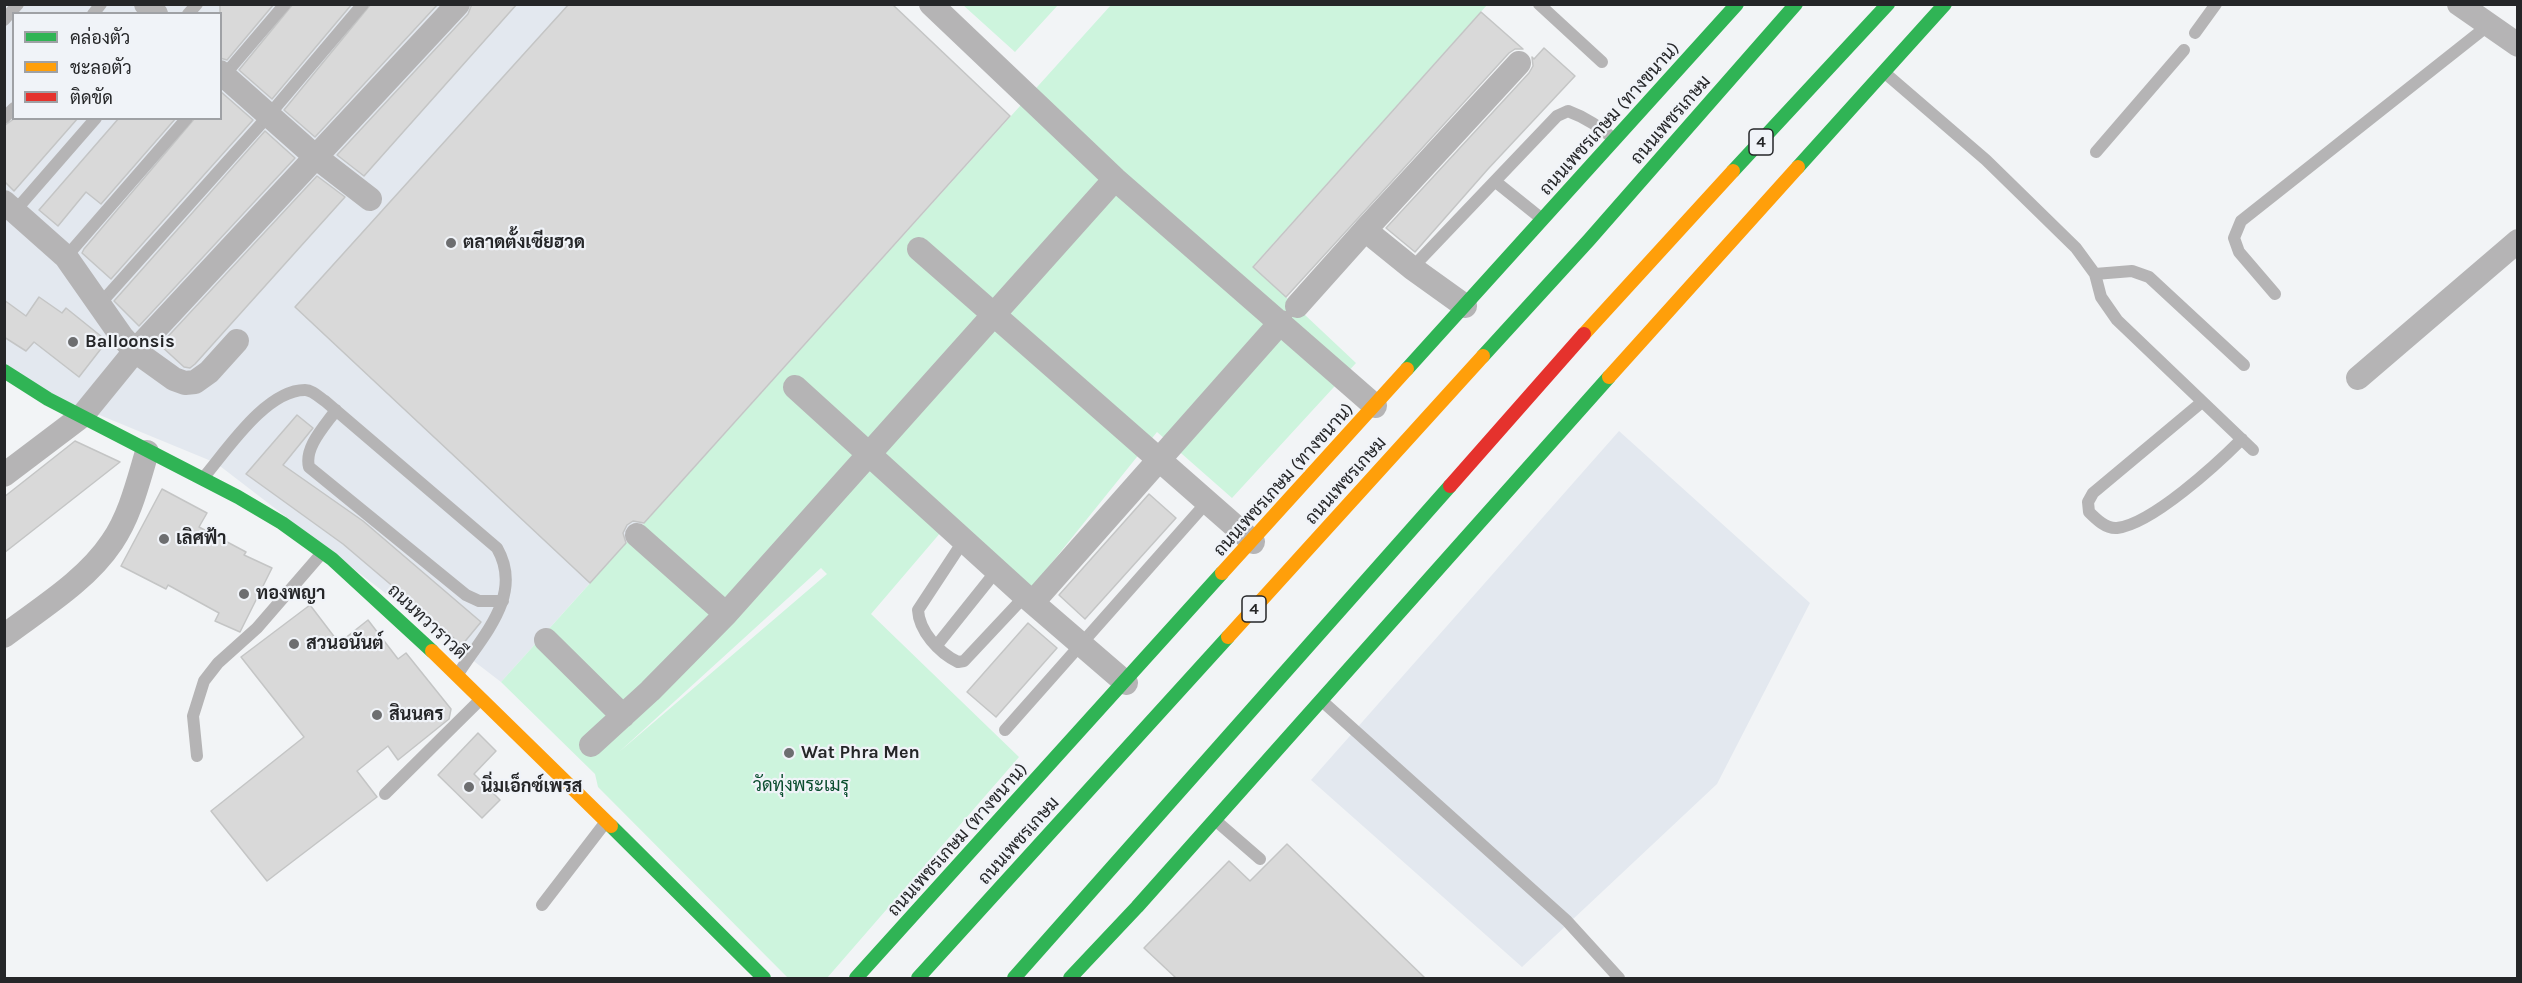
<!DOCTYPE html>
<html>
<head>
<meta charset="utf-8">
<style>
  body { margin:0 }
  #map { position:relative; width:2522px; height:983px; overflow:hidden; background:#f2f4f6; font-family:Karla,Sarabun,sans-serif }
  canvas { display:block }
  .frame { position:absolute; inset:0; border:6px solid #252628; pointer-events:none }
  .legend { position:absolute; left:12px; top:12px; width:210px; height:108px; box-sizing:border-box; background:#f0f3f8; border:2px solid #9fa1a5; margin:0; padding:8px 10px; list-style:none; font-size:18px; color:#252628 }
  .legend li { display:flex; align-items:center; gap:12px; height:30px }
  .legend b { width:30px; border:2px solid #9fa1a5 }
</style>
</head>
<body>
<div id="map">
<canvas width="2522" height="983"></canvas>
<div class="frame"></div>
<ul class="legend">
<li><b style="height:8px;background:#30b455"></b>คล่องตัว</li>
<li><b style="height:8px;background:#ff9f0a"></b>ชะลอตัว</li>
<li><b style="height:8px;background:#e5322d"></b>ติดขัด</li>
</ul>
</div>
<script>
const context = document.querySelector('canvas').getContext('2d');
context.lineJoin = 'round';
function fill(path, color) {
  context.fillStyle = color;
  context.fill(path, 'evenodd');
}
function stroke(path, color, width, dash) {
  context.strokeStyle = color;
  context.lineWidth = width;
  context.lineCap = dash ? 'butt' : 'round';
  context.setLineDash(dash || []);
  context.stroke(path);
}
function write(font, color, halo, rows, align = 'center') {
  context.font = font + ' Karla,Sarabun,sans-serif';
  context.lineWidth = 4.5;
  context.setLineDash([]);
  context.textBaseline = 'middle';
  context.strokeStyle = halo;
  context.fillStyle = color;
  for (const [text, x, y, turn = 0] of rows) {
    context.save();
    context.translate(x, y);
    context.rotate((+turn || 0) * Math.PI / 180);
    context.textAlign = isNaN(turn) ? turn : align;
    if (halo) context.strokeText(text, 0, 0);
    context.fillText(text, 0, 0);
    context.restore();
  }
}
fill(new Path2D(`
  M 5,5 L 892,5 L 1010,116 L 501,682 L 216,463 L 17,381 L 5,367 ZM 14,14 L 220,14 L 220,118 L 14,118 Z
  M 1619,431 L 1810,603 L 1717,784 L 1522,967 L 1311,780 Z`), '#e3e8ef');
fill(new Path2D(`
  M 963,5 L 1058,5 L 1015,52 Z
  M 1111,5 L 1487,5 L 1253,266 L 1356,363 L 1232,498 L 1157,432 L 1025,596 L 947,525 L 871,614 L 1019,757 L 827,978 L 788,978 L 598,787 L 595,774 L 501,682 ZM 821,568 L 827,574 L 619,752 Z`), '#cdf4dd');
const building = new Path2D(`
  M 220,4 L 274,4 L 227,60 L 220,58 Z
  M 293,4 L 352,4 L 272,99 L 239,70 Z
  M 371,4 L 438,4 L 315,137 L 284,110 Z
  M 472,4 L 517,4 L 364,176 L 337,155 L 468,14 Z
  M 569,4 L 892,4 L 1010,116 L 644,523 L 633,521 L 627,525 L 623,533 L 626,543 L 590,583 L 295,307 Z
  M 1481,12 L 1523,49 L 1515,49 L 1509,53 L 1286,297 L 1253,267 Z
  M 1544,48 L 1575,76 L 1488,169 L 1415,252 L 1386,228 L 1529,73 L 1533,66 L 1532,57 L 1534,59 Z
  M 220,91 L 253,120 L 111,279 L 82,253 L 84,249 L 195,118 L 220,118 Z
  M 15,118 L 78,118 L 14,191 L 4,181 L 4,126 Z
  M 119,118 L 176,118 L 101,204 L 86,192 L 58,226 L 39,210 Z
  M 265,131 L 295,158 L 139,326 L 114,301 Z
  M 317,176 L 345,197 L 195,364 L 190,368 L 184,367 L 160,345 Z
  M 39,297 L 62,313 L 66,308 L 107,341 L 79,377 L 34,342 L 26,351 L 4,337 L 4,300 L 26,316 Z
  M 297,415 L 313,428 L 283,465 L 363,521 L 481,622 L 462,645 L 343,544 L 246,474 Z
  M 75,441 L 120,462 L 4,553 L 4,497 Z
  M 162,489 L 207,513 L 199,527 L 246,552 L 244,555 L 272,568 L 240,632 L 215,621 L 219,613 L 168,585 L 166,589 L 121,566 Z
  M 1149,494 L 1176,518 L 1085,619 L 1059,595 Z
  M 310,605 L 339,643 L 368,620 L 398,659 L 406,653 L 451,709 L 449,719 L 398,760 L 388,746 L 357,771 L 377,797 L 267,881 L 211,811 L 304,737 L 241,657 Z
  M 1028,623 L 1057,648 L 996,717 L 967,692 Z
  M 478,733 L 496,751 L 474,774 L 500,800 L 482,818 L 438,775 Z
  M 1287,844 L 1425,978 L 1176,978 L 1144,948 L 1229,861 L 1250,881 Z`);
fill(building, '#d9d9d9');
stroke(building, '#c4c5c5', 1.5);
stroke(new Path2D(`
  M 1539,4 L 1602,62
  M 93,14 L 101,4
  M 188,14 L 197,4
  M 4,20 L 18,4
  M 2195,33 L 2216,4
  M 1885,73 L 1986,160 L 2076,248 L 2095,274 L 2101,297 L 2117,320 L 2253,450
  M 221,79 L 285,4
  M 4,118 L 14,108
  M 2096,152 L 2184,50
  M 1496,182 L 1542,219
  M 15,211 L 96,118
  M 66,257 L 187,118
  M 1412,268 L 1557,116 L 1568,111 C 1587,118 1599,127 1614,139
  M 2095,274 L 2132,271 L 2149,277 L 2244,365
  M 2275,294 L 2239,252 L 2234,238 L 2241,221 L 2490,24
  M 99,305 L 269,115 L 363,4
  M 2202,402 L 2093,493 L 2088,502 L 2089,512 C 2096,519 2106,529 2117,528 C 2152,524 2217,464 2242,439
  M 336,410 C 325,426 304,447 309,467 L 466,595 L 479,601 L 503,601
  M 204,477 C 227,450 266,390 305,390 C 312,390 319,397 325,401 L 497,548 C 524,595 483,635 458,674
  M 964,540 L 918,610 C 919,631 939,653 958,662 L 964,661 L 1025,596
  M 937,645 L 997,570
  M 1322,701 L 1567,921 L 1619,978
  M 1005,730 L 1207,502
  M 197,756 L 193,716 L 204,681 L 218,663 L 257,628 L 322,553
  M 385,794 L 481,699
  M 1215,820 L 1260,859
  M 542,905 L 605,823`), '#b5b4b5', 12);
stroke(new Path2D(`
  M 146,4 L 156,14
  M 931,4 L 1115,179 L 1375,406
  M 2459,4 L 2518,45
  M 220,72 L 317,158 L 370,199
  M 4,202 L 66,257 L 122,337 L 135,351 L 174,379 L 185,383 L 195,382 L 209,372 L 237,341
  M 919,249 L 1253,542
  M 1297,306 L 1365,230
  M 1465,306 L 1412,268 L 1365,230 L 1519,63
  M 2358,378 L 2518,241
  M 795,387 L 1025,596 L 1126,683
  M 4,475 L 82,416 L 135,351 L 458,4
  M 637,535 L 726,614
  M 1033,602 L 1281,322
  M 4,636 C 41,608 86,581 112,542 C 130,516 138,482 147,452
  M 546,640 L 623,716
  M 591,745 L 650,691 L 726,614 L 1115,179`), '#b5b4b5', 24);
stroke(new Path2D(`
  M 1798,167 L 1945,4
  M 1733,171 L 1888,4
  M 1483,356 L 1589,240 L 1796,4
  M 1407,369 L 1737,4
  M 4,371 L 48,399 L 238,497 L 282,523 L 332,559 L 432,651
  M 611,826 L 764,978
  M 856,978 L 1222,573
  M 918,978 L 1228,637
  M 1014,978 L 1450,486
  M 1070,978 L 1137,907 L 1609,377`), '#30b455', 14);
stroke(new Path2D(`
  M 1584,334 L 1733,171
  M 1609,377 L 1798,167
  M 1222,573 L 1407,369
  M 1228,637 L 1483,356
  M 432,651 L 611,826`), '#ff9f0a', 14);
stroke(new Path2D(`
  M 1450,486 L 1584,334`), '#e5322d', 14);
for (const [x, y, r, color] of [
  [451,243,6,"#6d6e70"],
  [73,342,6,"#6d6e70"],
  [164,539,6,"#6d6e70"],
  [244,594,6,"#6d6e70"],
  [294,644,6,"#6d6e70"],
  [377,715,6,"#6d6e70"],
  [789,753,6,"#6d6e70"],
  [469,787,6,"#6d6e70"]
]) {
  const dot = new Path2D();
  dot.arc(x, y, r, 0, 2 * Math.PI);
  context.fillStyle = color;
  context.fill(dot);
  stroke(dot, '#f0f3f8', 2);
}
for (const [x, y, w] of [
  [1761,142,24],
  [1254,609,24]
]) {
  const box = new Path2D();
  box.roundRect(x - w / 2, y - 13, w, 26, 4.5);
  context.fillStyle = '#f0f3f8';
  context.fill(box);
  stroke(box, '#252628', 1.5);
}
write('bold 16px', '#252628', null, [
  ["4",1761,142],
  ["4",1254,609]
]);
write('18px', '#252628', '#f0f3f8', [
  ["ถนนเพชรเกษม (ทางขนาน)",1610,119,-48],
  ["ถนนเพชรเกษม",1671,120,-49],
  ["ถนนเพชรเกษม (ทางขนาน)",1284,480,-48],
  ["ถนนเพชรเกษม",1346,481,-48],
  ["ถนนทวาราวดี",427,622,43],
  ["ถนนเพชรเกษม (ทางขนาน)",958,840,-48],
  ["ถนนเพชรเกษม",1019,841,-48]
]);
write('bold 18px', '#252628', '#f0f3f8', [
  ["ตลาดตั้งเซียฮวด",463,243],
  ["Balloonsis",85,342],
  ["เลิศฟ้า",176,539],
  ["ทองพญา",256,594],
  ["สวนอนันต์",306,644],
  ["สินนคร",389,715],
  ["Wat Phra Men",801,753],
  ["นิ่มเอ็กซ์เพรส",481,787]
], 'left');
write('18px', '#0a4d2e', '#f0f3f8', [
  ["วัดทุ่งพระเมรุ",801,786]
]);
</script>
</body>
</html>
